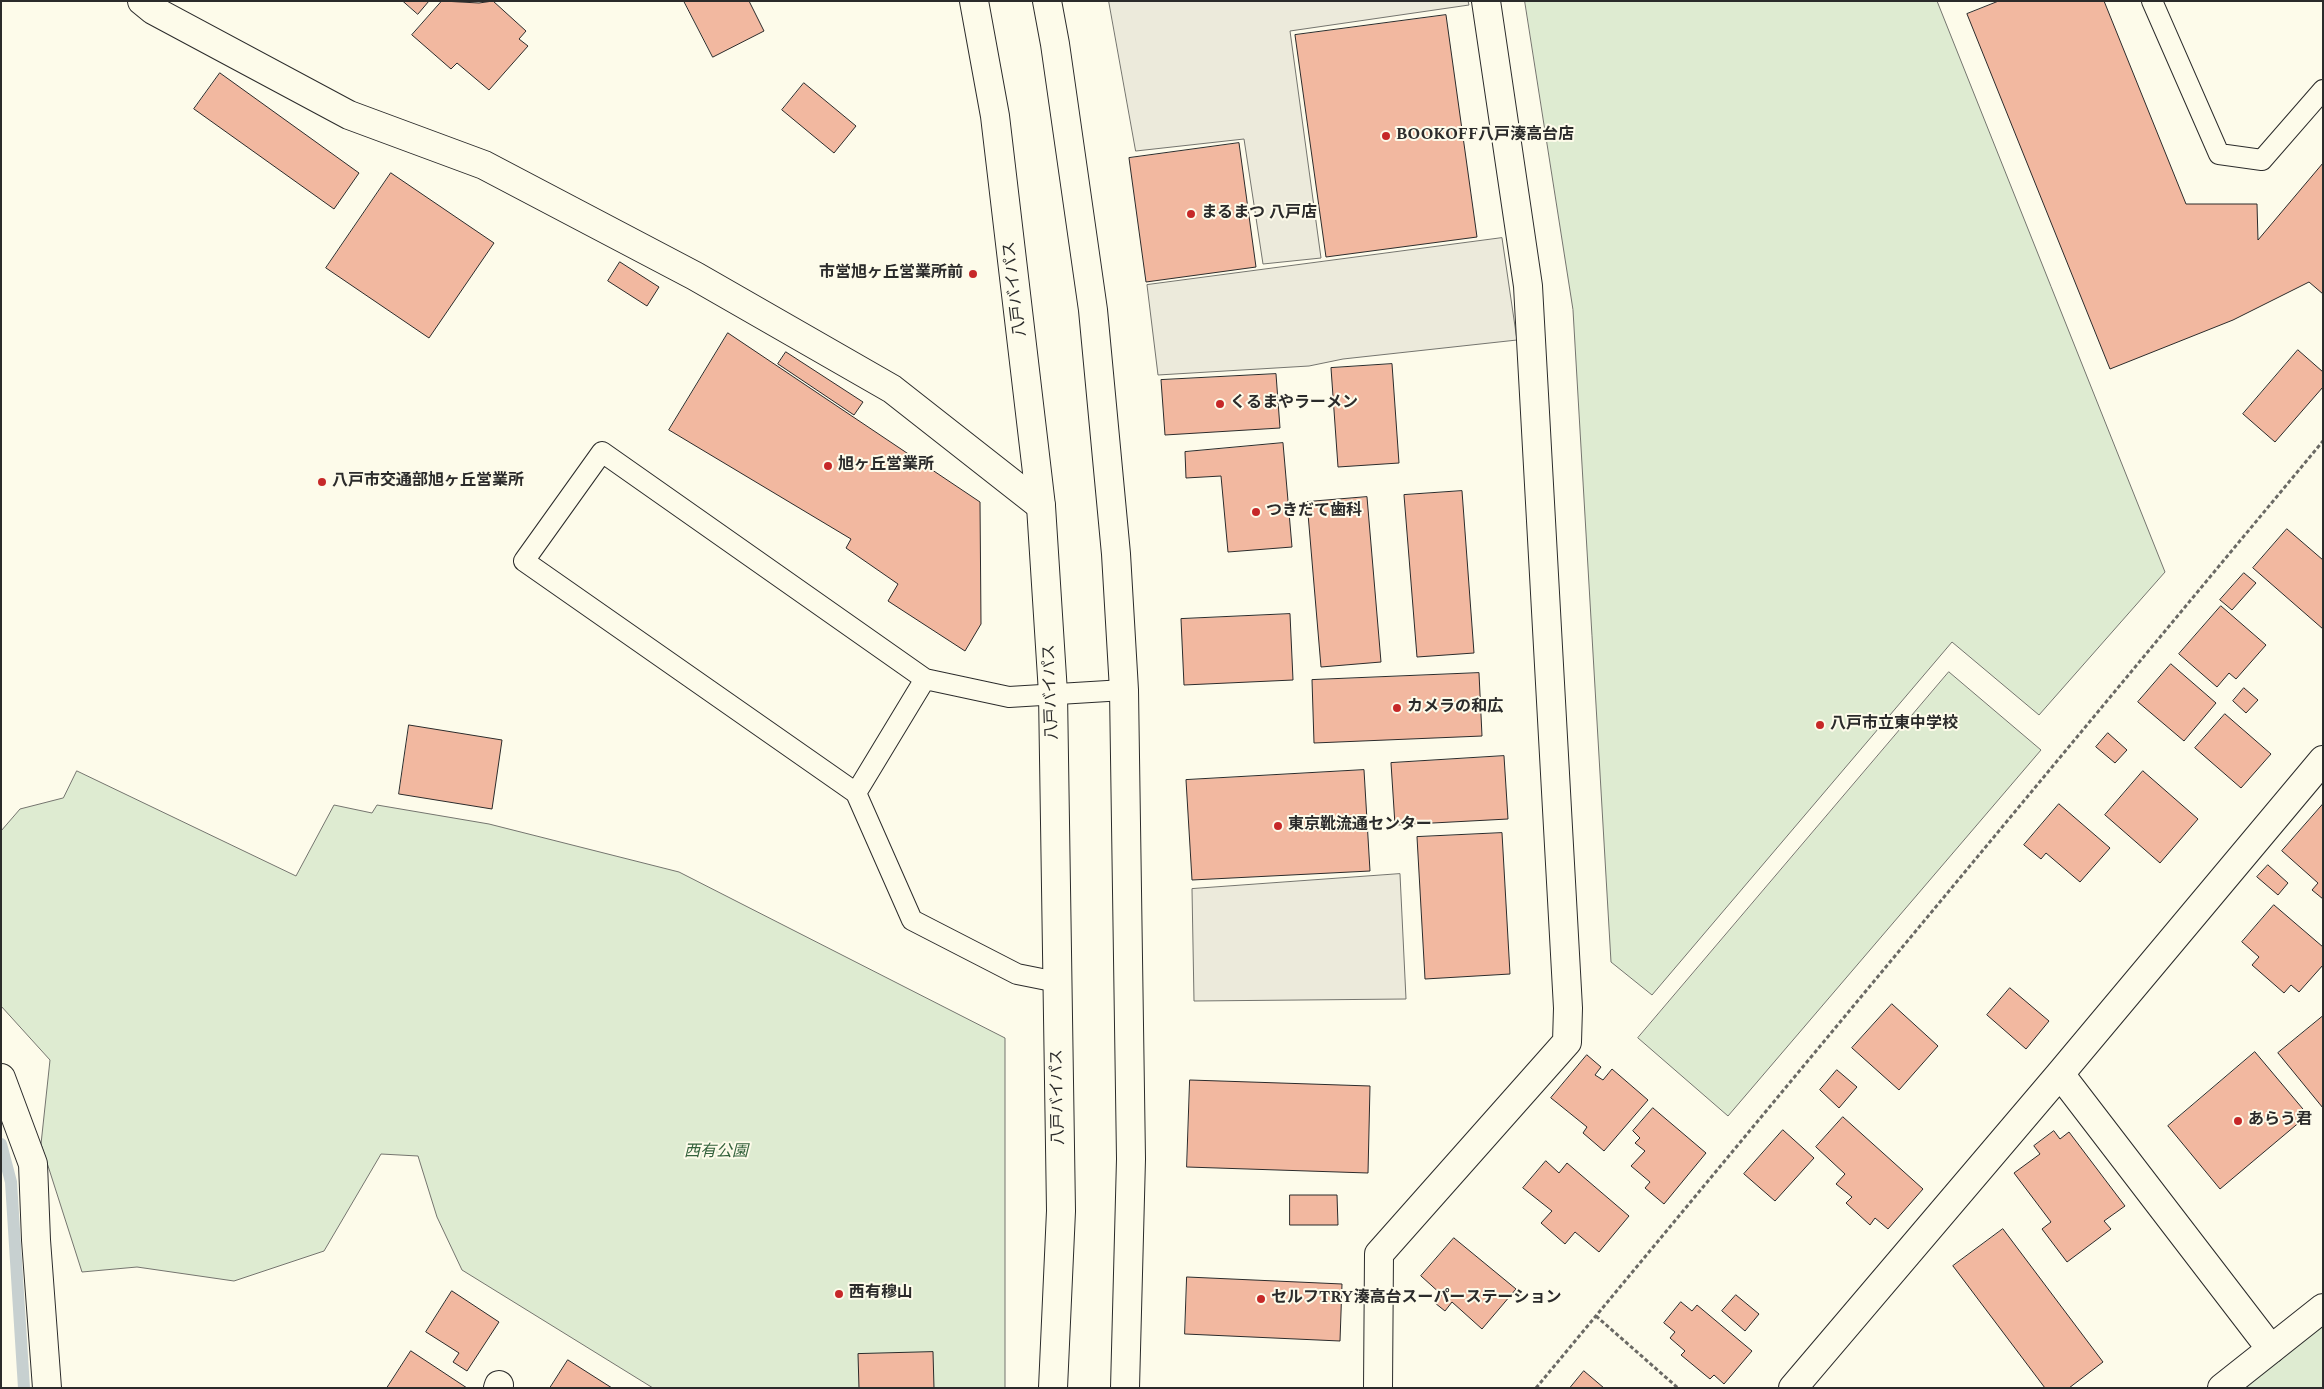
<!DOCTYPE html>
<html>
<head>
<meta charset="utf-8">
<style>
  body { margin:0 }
  #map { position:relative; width:2324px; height:1389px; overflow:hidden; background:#fdfbea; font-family:Spectral,serif }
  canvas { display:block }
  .frame { position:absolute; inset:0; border:2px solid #2b2b2b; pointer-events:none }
</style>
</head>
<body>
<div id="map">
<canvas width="2324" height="1389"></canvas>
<div class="frame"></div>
</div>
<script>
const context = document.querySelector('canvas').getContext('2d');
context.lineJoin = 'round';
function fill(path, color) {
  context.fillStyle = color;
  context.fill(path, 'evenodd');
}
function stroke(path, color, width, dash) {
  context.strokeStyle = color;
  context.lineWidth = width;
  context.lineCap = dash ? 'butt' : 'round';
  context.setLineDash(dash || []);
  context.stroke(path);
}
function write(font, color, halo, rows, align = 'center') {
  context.font = font + ' Spectral,"Noto Sans JP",serif';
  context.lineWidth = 4;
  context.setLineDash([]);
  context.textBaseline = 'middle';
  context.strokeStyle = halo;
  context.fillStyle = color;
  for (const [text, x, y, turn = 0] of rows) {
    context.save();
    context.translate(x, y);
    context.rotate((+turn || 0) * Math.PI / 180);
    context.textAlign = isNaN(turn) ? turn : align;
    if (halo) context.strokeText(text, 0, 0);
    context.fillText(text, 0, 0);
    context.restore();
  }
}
const green = new Path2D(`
  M 1525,1 L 1937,1 L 2165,572 L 2039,715 L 1952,642 L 1652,995 L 1611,962 L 1573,310 Z
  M 1949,672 L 2041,750 L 1728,1116 L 1638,1038 Z
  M 77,771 L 296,876 L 334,805 L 372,813 L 377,805 L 489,824 L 679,872 L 1005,1038 L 1005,1388 L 653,1388 L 462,1270 L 437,1217 L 418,1156 L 381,1154 L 324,1251 L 234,1281 L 137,1267 L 82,1272 L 41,1144 L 50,1060 L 1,1006 L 1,831 L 20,809 L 63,798 Z
  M 2323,1308 L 2323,1388 L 2222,1388 Z`);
fill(green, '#deebd1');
stroke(green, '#74746e', 1);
const parking = new Path2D(`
  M 1109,1 L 1468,1 L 1469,5 L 1290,31 L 1321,258 L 1263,264 L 1244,139 L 1136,151 Z
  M 1502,238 L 1517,340 L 1343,359 L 1309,366 L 1158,375 L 1147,285 Z
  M 1400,874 L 1406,999 L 1194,1001 L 1192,889 Z`);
fill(parking, '#eceadb');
stroke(parking, '#74746e', 1);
stroke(new Path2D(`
  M 1,1144 L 11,1182 L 24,1388`), '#c7d0d0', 12);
const building = new Path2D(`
  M 403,1 L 429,1 L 418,14 Z
  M 442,1 L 479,3 L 493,1 L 526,31 L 519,39 L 528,46 L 489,90 L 457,63 L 451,69 L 412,35 Z
  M 684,1 L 749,1 L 764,31 L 713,57 Z
  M 1999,1 L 2104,1 L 2186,204 L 2257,204 L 2258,240 L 2323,163 L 2323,294 L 2309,282 L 2233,320 L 2110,369 L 1967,14 Z
  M 1446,15 L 1477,237 L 1326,257 L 1295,35 Z
  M 220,73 L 359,173 L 334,209 L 194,109 Z
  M 804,83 L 856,126 L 834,153 L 782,110 Z
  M 1239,143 L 1256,267 L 1146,282 L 1129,158 Z
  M 391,173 L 494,243 L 429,338 L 326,268 Z
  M 620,262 L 659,287 L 647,306 L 608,281 Z
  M 728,333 L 980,502 L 981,624 L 965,651 L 888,601 L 898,584 L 846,548 L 851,539 L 669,430 Z
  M 2298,350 L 2323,372 L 2323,387 L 2275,442 L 2243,414 Z
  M 786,352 L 863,402 L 854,415 L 778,364 Z
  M 1392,364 L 1399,463 L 1338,467 L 1331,368 Z
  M 1276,374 L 1280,428 L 1165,435 L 1161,380 Z
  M 1283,443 L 1292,547 L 1228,552 L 1221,476 L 1186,478 L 1185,452 Z
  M 1462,491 L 1474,653 L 1417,657 L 1404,495 Z
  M 1367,497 L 1381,662 L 1321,667 L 1307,502 Z
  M 2287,529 L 2323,560 L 2323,629 L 2253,568 Z
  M 2244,573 L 2256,583 L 2232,610 L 2220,600 Z
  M 2221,606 L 2266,645 L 2236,679 L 2229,673 L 2217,687 L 2179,654 Z
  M 1290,614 L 1293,680 L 1184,685 L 1181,619 Z
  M 2171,664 L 2216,703 L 2184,741 L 2138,702 Z
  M 1479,673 L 1482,736 L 1314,743 L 1312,680 Z
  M 2244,688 L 2258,700 L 2246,713 L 2233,701 Z
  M 2225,714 L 2271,754 L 2241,788 L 2195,748 Z
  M 409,725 L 502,740 L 492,809 L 399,794 Z
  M 2108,733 L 2127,750 L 2115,763 L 2096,747 Z
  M 1504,756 L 1508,819 L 1395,825 L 1391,763 Z
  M 1364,770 L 1370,871 L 1192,880 L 1186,780 Z
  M 2143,771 L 2198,819 L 2160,863 L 2105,815 Z
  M 2059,804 L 2110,848 L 2080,882 L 2046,853 L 2041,859 L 2024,845 Z
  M 2323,804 L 2323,899 L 2312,890 L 2318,883 L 2282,851 Z
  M 1502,833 L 1510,974 L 1425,979 L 1417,837 Z
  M 2268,865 L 2288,883 L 2278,895 L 2257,877 Z
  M 2274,905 L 2323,947 L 2323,965 L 2299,992 L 2291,985 L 2284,993 L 2252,965 L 2259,957 L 2242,942 Z
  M 2010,988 L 2049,1021 L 2026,1049 L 1987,1015 Z
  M 1892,1004 L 1938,1046 L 1899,1090 L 1852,1048 Z
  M 2323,1016 L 2323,1108 L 2278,1053 Z
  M 2255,1052 L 2308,1115 L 2220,1189 L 2168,1126 Z
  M 1587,1055 L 1601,1067 L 1595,1075 L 1603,1080 L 1612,1069 L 1648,1100 L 1604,1151 L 1583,1133 L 1587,1127 L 1551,1098 Z
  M 1837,1070 L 1857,1087 L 1839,1108 L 1820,1090 Z
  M 1190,1080 L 1370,1086 L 1368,1173 L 1187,1167 Z
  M 1653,1108 L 1706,1153 L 1664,1204 L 1645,1188 L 1650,1182 L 1631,1166 L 1645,1151 L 1635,1143 L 1640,1138 L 1633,1131 Z
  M 1843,1117 L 1923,1189 L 1888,1229 L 1875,1218 L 1870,1225 L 1846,1203 L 1852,1197 L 1836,1184 L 1845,1174 L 1816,1147 Z
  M 1783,1130 L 1814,1158 L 1775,1201 L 1744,1174 Z
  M 2054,1131 L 2060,1139 L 2069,1132 L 2125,1206 L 2104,1221 L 2111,1229 L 2067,1262 L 2042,1229 L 2051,1222 L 2014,1173 L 2040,1154 L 2034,1146 Z
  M 1546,1161 L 1559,1173 L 1567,1163 L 1629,1216 L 1599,1252 L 1575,1232 L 1565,1244 L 1541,1223 L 1552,1211 L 1523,1188 Z
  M 1290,1195 L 1337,1195 L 1338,1225 L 1290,1225 Z
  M 2003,1229 L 2103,1362 L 2069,1388 L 2045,1388 L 1953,1266 Z
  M 1454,1238 L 1516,1289 L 1482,1329 L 1452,1302 L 1445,1311 L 1435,1303 L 1442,1295 L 1421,1276 Z
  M 1187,1277 L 1342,1284 L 1340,1341 L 1185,1334 Z
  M 452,1291 L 499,1322 L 467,1371 L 453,1362 L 459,1353 L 426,1332 Z
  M 1736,1295 L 1759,1314 L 1745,1331 L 1722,1311 Z
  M 1681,1302 L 1692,1311 L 1697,1305 L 1752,1351 L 1724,1384 L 1714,1375 L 1710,1379 L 1681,1355 L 1685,1351 L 1670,1338 L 1675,1332 L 1664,1323 Z
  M 411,1351 L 467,1388 L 387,1388 Z
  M 933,1352 L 934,1388 L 859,1388 L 858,1354 Z
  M 568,1360 L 612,1388 L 550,1388 Z
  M 1584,1371 L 1604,1388 L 1570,1388 Z`);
fill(building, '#f2b8a0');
stroke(building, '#2b2b2b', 1);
const service = new Path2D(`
  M 2152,1 L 2219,154 L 2262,160 L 2323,90
  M 856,793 L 925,679
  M 1057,982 L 1017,974 L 912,920 L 856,793 L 524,561 L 602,452 L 925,679 L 1009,697 L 1124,690`);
const minor = new Path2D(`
  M 142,1 L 153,10 L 349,115 L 484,165 L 695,276 L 892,389 L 1041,506
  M 2060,1074 L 2271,1349
  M 1,1078 L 33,1164 L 36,1240 L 47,1388
  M 498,1388 L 499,1385
  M 1378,1388 L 1379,1254 L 1567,1042 L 1568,1008 L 1528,286 L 1486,1
  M 1793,1388 L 2060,1074 L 2323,760`);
const tertiary = new Path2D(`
  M 2222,1388 L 2323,1308`);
const trunk = new Path2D(`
  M 974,1 L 995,116 L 1041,506 L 1053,693 L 1061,1211 L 1053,1388
  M 1047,1 L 1055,44 L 1093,310 L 1116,554 L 1124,690 L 1131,1159 L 1125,1388`);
stroke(service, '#2b2b2b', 22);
stroke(minor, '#2b2b2b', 30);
stroke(tertiary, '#2b2b2b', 30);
stroke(trunk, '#2b2b2b', 30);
stroke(new Path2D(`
  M 1596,1316 L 1678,1388
  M 1536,1388 L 2323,441`), '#6a6964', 3, [4, 2.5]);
stroke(service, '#fdfbea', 20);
stroke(minor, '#fdfbea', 28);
stroke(tertiary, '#fdfbea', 28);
stroke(trunk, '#fdfbea', 28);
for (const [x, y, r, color] of [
  [1386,136,5,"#c62828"],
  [1191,214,5,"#c62828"],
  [973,274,5,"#c62828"],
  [1220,404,5,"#c62828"],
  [828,466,5,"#c62828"],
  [322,482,5,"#c62828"],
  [1256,512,5,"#c62828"],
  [1397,708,5,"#c62828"],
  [1820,725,5,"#c62828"],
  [1278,826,5,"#c62828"],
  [2238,1121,5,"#c62828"],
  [839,1294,5,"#c62828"],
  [1261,1299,5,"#c62828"]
]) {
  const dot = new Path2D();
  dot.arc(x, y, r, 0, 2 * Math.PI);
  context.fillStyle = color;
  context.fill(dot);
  stroke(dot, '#fdfbea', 2);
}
write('bold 16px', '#2b2b2b', '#fdfbea', [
  ["BOOKOFF八戸湊高台店",1396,136],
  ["まるまつ 八戸店",1201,214],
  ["市営旭ヶ丘営業所前",963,274,"right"],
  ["くるまやラーメン",1230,404],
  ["旭ヶ丘営業所",838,466],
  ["八戸市交通部旭ヶ丘営業所",332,482],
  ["つきだて歯科",1266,512],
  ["カメラの和広",1407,708],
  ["八戸市立東中学校",1830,725],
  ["東京靴流通センター",1288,826],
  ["あらう君",2248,1121],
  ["西有穆山",849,1294],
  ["セルフTRY湊高台スーパーステーション",1271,1299]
], 'left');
write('16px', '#2b2b2b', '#fdfbea', [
  ["八戸バイパス",1016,289,-97],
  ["八戸バイパス",1052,692,-92],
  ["八戸バイパス",1059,1097,-91]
]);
write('italic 16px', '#34623c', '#fdfbea', [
  ["西有公園",716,1153]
]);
</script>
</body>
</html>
